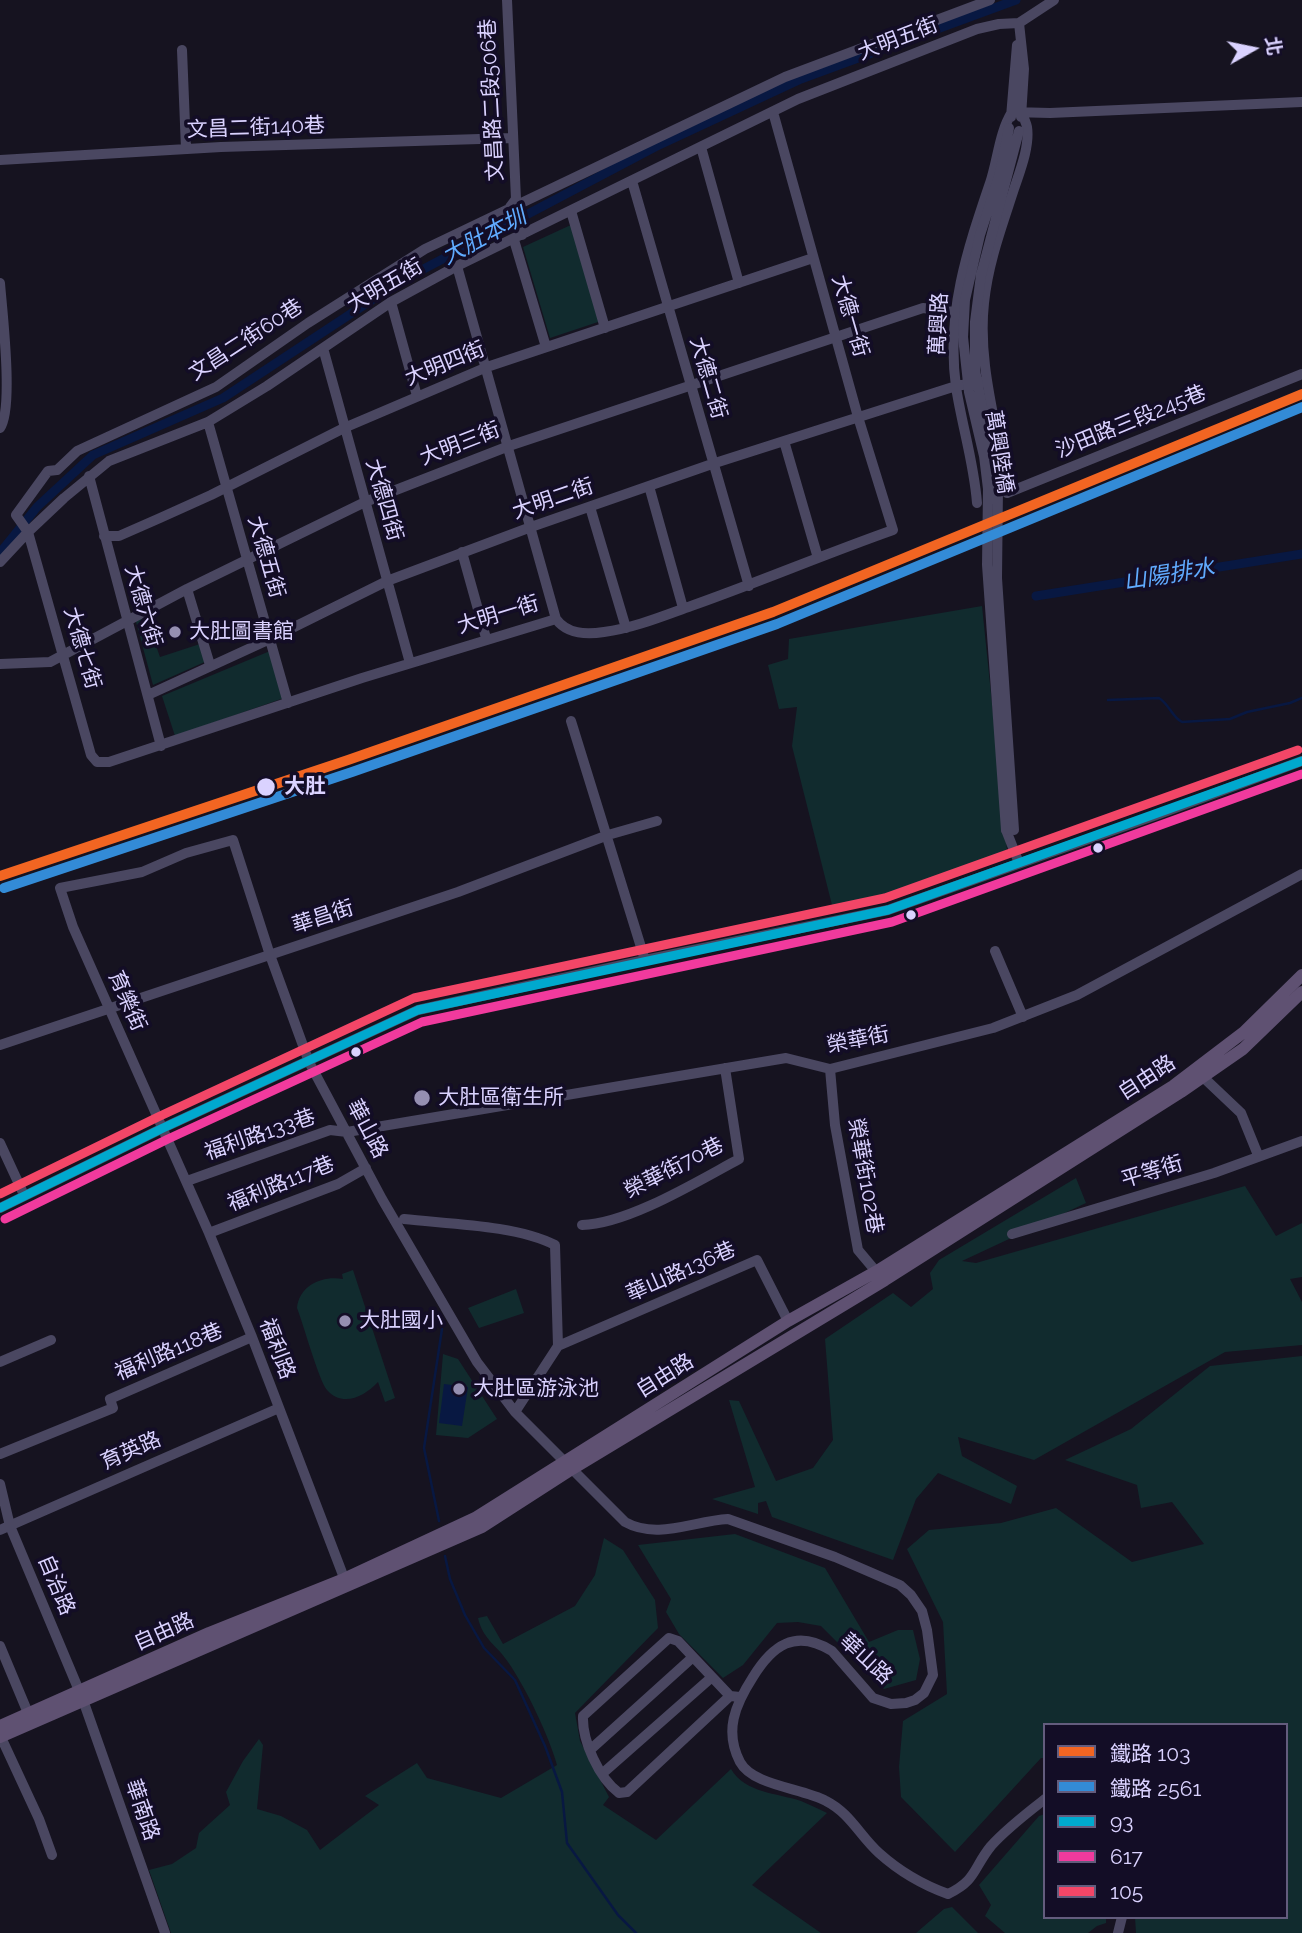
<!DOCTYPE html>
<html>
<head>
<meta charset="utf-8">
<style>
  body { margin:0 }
  #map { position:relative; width:1302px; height:1933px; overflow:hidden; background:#161320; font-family:Raleway,"Noto Sans TC",sans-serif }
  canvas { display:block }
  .legend { position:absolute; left:1043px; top:1723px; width:245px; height:196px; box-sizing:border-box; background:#130d26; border:2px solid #635c7d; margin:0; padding:9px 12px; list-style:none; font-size:21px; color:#dad2ff }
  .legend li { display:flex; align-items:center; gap:14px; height:35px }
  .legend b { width:35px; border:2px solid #635c7d }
  .north { position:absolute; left:1218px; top:14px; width:70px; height:70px; -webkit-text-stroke:5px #130d26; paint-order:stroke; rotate:81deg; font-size:19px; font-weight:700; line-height:28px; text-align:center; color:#dad2ff }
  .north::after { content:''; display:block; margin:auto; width:24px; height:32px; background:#dad2ff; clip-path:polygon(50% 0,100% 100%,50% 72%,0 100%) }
</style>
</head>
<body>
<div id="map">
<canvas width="1302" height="1933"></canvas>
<ul class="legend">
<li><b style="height:9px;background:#f26522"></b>鐵路 103</li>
<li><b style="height:9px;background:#338bd7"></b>鐵路 2561</li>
<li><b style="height:9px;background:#00a9ce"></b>93</li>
<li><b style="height:9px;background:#f13a9d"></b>617</li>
<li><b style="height:9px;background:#f34667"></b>105</li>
</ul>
<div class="north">北</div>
</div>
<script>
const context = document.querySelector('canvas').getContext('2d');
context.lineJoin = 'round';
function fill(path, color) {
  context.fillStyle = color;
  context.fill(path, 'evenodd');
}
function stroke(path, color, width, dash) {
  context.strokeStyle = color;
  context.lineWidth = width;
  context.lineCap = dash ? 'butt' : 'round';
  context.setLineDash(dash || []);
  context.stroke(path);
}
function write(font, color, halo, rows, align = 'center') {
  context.font = font + ' Raleway,"Noto Sans TC",sans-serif';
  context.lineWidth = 7;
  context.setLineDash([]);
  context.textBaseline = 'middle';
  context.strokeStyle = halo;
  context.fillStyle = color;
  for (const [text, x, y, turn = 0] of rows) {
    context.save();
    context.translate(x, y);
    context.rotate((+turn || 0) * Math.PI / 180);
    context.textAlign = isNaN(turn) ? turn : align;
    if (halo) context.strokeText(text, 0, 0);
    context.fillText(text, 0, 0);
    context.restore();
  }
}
fill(new Path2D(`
  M 573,224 L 601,321 L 550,338 L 523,247 Z
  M 982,606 L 1007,850 L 892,896 L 833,909 L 792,746 L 797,707 L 779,709 L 768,665 L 788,659 L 789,639 Z
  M 145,614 L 160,657 L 200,644 L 207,661 L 153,685 L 135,618 Z
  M 270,651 L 284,698 L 175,736 L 162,696 Z
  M 1076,1178 L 1086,1203 L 962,1261 L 976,1263 L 1245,1186 L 1276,1236 L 1302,1223 L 1302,1277 L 1290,1279 L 1302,1302 L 1302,1345 L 1225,1352 L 1034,1460 L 958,1437 L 962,1456 L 1017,1486 L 1011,1504 L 938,1473 L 916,1499 L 893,1560 L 772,1517 L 766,1501 L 758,1503 L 758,1514 L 712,1499 L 755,1487 L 729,1400 L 739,1401 L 776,1481 L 813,1468 L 833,1440 L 825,1339 L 893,1293 L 911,1307 L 933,1289 L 930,1273 L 939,1260 Z
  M 353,1270 L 395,1398 L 385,1402 L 378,1382 C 365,1396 343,1408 327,1390 C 319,1381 303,1323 297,1308 C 299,1285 323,1275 343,1279 L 342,1274 Z
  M 516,1289 L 524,1313 L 479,1328 L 468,1308 Z
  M 443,1354 L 458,1359 L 497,1419 L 468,1438 L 436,1435 Z
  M 1302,1356 L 1302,1933 L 1136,1933 L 1135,1917 L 1286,1917 L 1286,1725 L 1045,1725 L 1045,1758 L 1041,1758 L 955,1852 L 901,1797 L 899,1767 L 903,1721 L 947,1694 L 943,1622 L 907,1549 L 929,1530 L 1001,1523 L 1056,1508 L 1132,1562 L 1204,1544 L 1172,1502 L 1141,1508 L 1137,1485 L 1065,1460 L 1131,1429 L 1210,1366 Z
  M 735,1534 L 825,1568 L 869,1642 L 898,1630 L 913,1630 L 920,1659 L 916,1680 L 884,1689 L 821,1626 L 798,1622 L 777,1623 L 743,1665 L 723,1678 L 679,1634 L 666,1612 L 671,1599 L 638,1545 Z
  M 604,1538 L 623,1550 L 655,1600 L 658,1628 L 575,1713 L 580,1741 L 609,1797 L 603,1805 L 656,1840 L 731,1769 C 745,1793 777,1793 801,1801 C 810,1805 819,1809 827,1813 L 752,1885 L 821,1933 L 171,1933 L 149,1870 L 172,1864 L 196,1848 L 199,1833 L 230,1805 L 226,1792 L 243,1761 L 259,1739 L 263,1745 L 257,1809 L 281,1816 L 307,1830 L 320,1850 L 379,1805 L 365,1796 L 417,1763 L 427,1778 L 501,1798 L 557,1765 C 549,1736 526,1688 508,1662 C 497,1645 483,1640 478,1618 L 487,1616 L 503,1644 L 575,1606 L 595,1575 Z
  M 1045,1814 L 1045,1917 L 1106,1917 L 1106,1923 L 1097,1926 L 1088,1933 L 1005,1933 L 985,1916 L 991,1905 L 979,1885 L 1039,1816 Z
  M 952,1907 L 978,1933 L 916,1933 L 944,1909 Z`), '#112b2e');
fill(new Path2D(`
  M 444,1384 L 468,1387 L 462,1426 L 439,1423 Z`), '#081842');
stroke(new Path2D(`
  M 1108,700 L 1159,698 C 1169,704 1172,717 1182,722 L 1230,719 L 1247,712 L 1290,703 L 1302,698
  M 439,1521 L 424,1448 L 442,1329
  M 445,1556 L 450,1579 L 465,1615 L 484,1648 L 515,1680 L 545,1746 L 562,1792 L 567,1843 L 618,1915 L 636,1933`), '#081842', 2.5);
stroke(new Path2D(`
  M 0,553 L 37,507 L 93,455 L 223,398 L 399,282 L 655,147 L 801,79 L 1016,0
  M 1036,596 L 1302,554`), '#081842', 9);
stroke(new Path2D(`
  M 507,0 L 516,199 L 510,207
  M 1019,23 L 1024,69 L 1021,117
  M 1019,23 L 1054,0
  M 182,50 L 186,149
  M 1021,112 C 1023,116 1026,122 1027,127 C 1030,146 1020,171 1014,189 C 1002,226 988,263 984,303 C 977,367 999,429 1007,493 L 1302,374
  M 1011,117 L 1017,45
  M 701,147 L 739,283
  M 0,160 L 221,147 L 512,138
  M 632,181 L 749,586
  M 510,208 L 522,235
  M 571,211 L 605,328
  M 514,240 L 546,347
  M 457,266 L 556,619 C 567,634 585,635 604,632 C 634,628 663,616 691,606 C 759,582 825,554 893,530 L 858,417 L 773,112
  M 0,283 C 2,310 14,409 0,428
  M 391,302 L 417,396
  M 323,348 L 410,663
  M 208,422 L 288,703
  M 784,441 L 818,558
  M 89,476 L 161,746
  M 649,486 L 683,608
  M 977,503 C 974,463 962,426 956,387 C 946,313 967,251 990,183 C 998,159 999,133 1012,112 L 1050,113 L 1302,102
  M 590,507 L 626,628
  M 104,536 L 119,536 L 160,518 L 211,495 L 344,428 L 487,367 L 813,258
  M 462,552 L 486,638
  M 0,562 L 28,532 L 64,498 L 109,461 L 208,422 L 267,386 L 391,302 L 457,266 L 798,99 L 977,29 L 999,24 L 1019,23
  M 187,589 L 210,665
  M 556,619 L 362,678 L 109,762 L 97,762 L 91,755 L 28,532 L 16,515 L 48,471 L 57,470 L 77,451 L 216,387 L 308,323 L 425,249 L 785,77 L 990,0
  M 0,664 L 50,662 L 187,589 L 365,502 L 509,446 L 923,308 L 954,312
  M 148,695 L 270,639 L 387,581 L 531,527 L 712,464 L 956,386 L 986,381
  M 571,721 L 645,960
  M 1006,830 L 1019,863
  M 995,951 L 1023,1017
  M 0,1045 L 458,892 L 608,835 L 657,821
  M 830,1069 L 835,1125 L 858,1250 L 879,1275
  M 1203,1077 L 1241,1113 L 1258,1155
  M 0,1143 L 24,1195
  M 187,1181 L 330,1130 L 347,1132 L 786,1058 L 830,1069 L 993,1028 L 1077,995 L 1302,874
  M 0,1208 L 163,1128 L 418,1010 L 645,960 L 888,910 L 1159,814 L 1302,761
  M 404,1219 C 449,1224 516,1225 555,1245 L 558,1346 L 515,1412
  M 582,1225 C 628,1224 698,1181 739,1159 L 725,1068
  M 209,1233 L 338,1184 L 366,1168
  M 1012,1234 L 1214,1173 L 1302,1141
  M 558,1346 L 757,1260 L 788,1321
  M 0,1362 L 51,1340
  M 0,1454 L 113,1408 L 110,1399 L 252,1337
  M 0,1484 L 10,1526 L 83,1700 L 165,1933
  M 0,1530 L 279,1408
  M 346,1583 L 252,1337 L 209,1233 L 73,927 L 60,888 L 142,872 L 186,853 L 233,840 L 270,955 L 309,1062 L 382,1199 L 477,1362 L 515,1412 L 625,1522 C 657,1540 693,1521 728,1519 L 835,1557 L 900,1585 L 911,1595 L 922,1611 L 927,1630 L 933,1675 L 924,1693 L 915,1700 L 906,1703 L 891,1704 L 873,1698 L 832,1651 C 795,1628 772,1646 753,1677 C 735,1705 724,1731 740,1762 C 753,1786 803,1788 826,1801 C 850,1813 860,1836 879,1853 C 899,1871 923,1885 948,1894 C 977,1880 973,1868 991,1846 C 1006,1829 1027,1813 1045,1799
  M 0,1646 L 28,1713
  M 730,1696 L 627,1792 L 619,1793 C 599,1778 582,1741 583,1716 L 669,1638 L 678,1641 L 730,1696 L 740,1697
  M 0,1735 L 39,1819 L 52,1855
  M 590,1750 L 693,1657
  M 603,1773 L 712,1677
  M 1118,1933 L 1122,1917`), '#4a4761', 10);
stroke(new Path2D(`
  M 0,1726 L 209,1633 L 344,1579 L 475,1518 L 788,1321 L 877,1271 L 1173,1086 L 1244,1032 L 1302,975
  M 0,1737 L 482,1527 L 572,1469 L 885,1280 L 1181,1092 L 1243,1049 L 1302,992`), '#5f5172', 12);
stroke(new Path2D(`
  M 1006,830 L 987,565 L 988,489 L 984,456 L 969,392 L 963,337 L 965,300 L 980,235 L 1000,173 L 1009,128
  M 1014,830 L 997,578 L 998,488 L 975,370 L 975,322 L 981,275 L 1019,131`), '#4a4761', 10);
stroke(new Path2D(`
  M 0,1208 L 163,1128 L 418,1010 L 888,910 L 1302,761`), '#00a9ce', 9);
stroke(new Path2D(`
  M 5,1219 L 168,1139 L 422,1022 L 892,922 L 1302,774`), '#f13a9d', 9);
stroke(new Path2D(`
  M 0,1194 L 158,1117 L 414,998 L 885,898 L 1298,750`), '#f34667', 9);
stroke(new Path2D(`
  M 0,876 L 348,760 L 773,612 L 1302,394`), '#f26522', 10);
stroke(new Path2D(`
  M 4,888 L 352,772 L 777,624 L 1302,407`), '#338bd7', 10);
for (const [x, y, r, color] of [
  [175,632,7,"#958fb1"],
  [266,787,10,"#dad2ff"],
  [1098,848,6,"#dad2ff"],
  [911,915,6,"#dad2ff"],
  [356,1052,6,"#dad2ff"],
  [422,1098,9,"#958fb1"],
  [345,1321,7,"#958fb1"],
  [459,1389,7,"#958fb1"]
]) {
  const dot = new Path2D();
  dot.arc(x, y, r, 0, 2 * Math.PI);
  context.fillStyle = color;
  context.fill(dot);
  stroke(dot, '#130d26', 2.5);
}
write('21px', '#dad2ff', '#130d26', [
  ["大明五街",898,39,-21],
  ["文昌路二段506巷",492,100,-93],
  ["文昌二街140巷",256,128,-2],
  ["大明五街",385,286,-31],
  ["大德一街",850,316,74],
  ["萬興路",939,324,-87],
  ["文昌二街60巷",246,340,-33],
  ["大明四街",445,364,-22],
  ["大德二街",708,378,74],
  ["沙田路三段245巷",1131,422,-22],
  ["大明三街",460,444,-21],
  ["萬興陸橋",999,452,81],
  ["大明二街",553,499,-19],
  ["大德四街",384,500,74],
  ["大德五街",266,557,74],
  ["大德六街",143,606,74],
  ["大明一街",498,615,-17],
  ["大德七街",82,648,74],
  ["華昌街",323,917,-18],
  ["育樂街",127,1001,66],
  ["榮華街",858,1040,-11],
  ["自由路",1147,1078,-33],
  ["華山路",367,1129,62],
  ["福利路133巷",260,1135,-19],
  ["榮華街70巷",674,1168,-27],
  ["平等街",1152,1172,-17],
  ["榮華街102巷",865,1176,80],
  ["福利路117巷",281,1184,-22],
  ["華山路136巷",681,1272,-24],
  ["福利路",277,1349,69],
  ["福利路118巷",169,1352,-23],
  ["自由路",665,1376,-32],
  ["育英路",131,1451,-24],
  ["自治路",56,1585,67],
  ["自由路",164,1632,-24],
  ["華山路",866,1659,43],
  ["華南路",142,1810,71]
]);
write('21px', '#dad2ff', '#130d26', [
  ["大肚圖書館",189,632],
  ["大肚區衛生所",438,1098],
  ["大肚國小",359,1321],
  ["大肚區游泳池",473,1389]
], 'left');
write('bold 21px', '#dad2ff', '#130d26', [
  ["大肚",284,787]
], 'left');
write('italic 23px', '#60abff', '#130d26', [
  ["大肚本圳",484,237,-28],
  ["山陽排水",1169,575,-9]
]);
</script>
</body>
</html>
